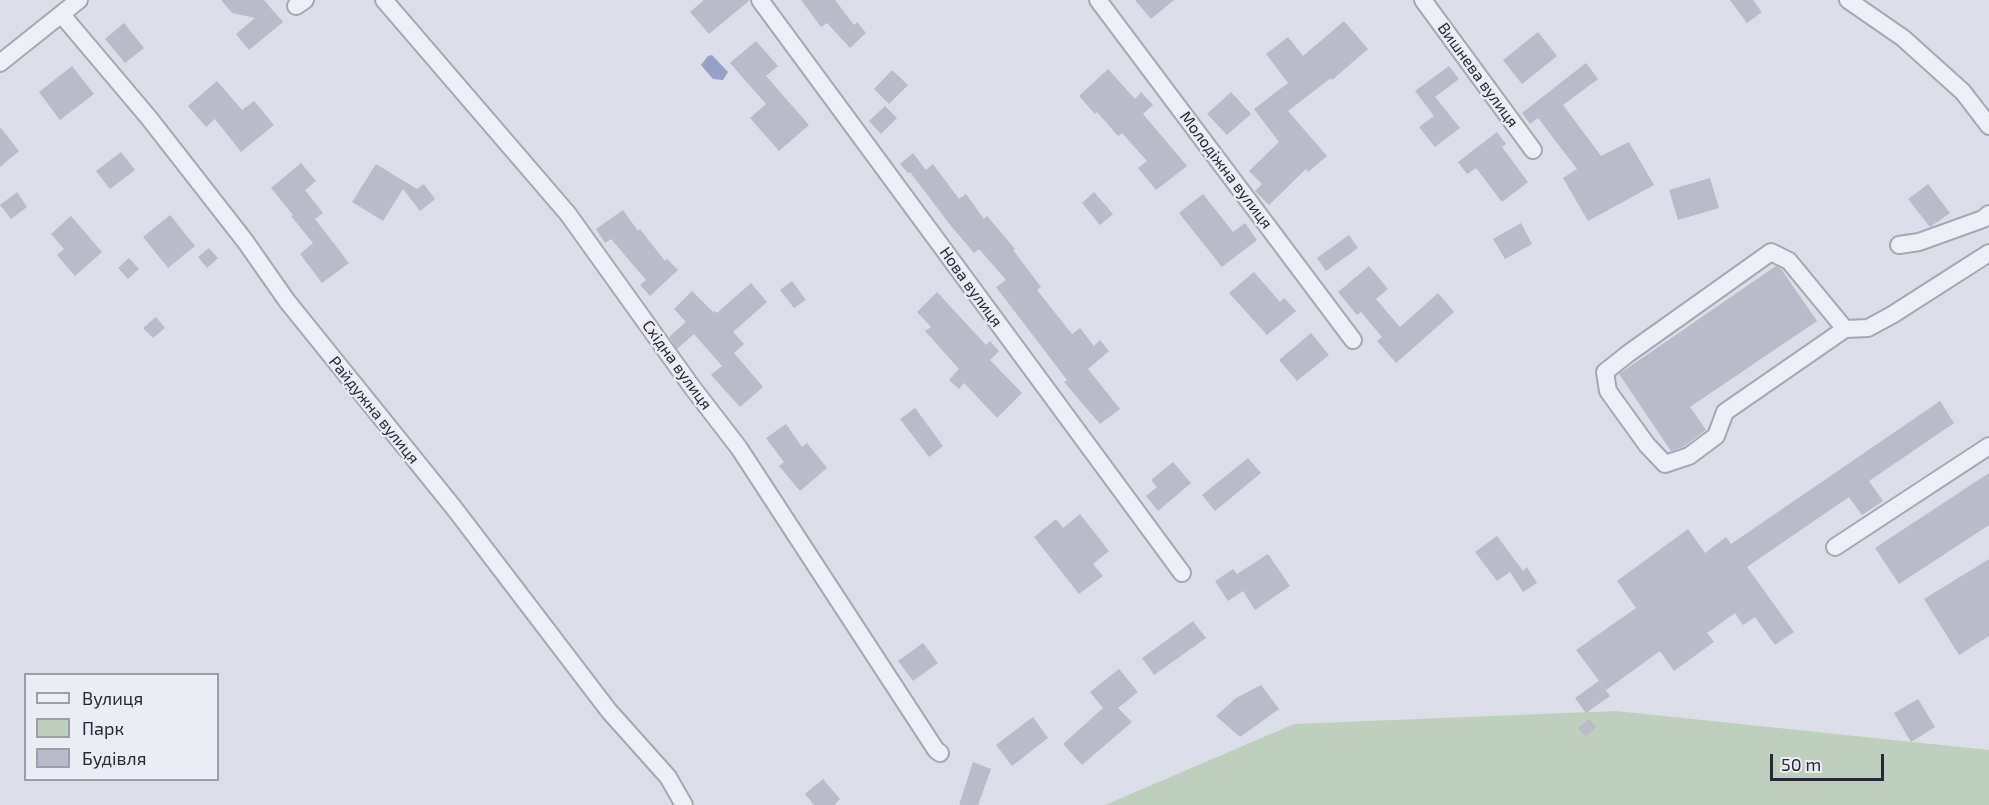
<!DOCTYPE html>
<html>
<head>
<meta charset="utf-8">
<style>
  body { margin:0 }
  #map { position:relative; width:1989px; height:805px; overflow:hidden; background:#dcdde6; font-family:"Exo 2",sans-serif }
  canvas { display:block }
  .legend { position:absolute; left:24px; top:673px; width:195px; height:108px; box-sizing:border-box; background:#ebecf4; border:2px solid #9c9eaa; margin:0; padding:8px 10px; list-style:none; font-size:18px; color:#26283c }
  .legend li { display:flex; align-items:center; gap:12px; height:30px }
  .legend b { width:30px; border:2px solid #9c9eaa }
  .scale { position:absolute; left:1770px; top:754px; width:114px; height:27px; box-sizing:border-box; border:3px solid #26283c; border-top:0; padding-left:8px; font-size:18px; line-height:21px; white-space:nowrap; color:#26283c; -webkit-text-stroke:4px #ebecf4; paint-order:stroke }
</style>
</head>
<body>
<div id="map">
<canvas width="1989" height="805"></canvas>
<ul class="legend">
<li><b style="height:8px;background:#eeeff5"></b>Вулиця</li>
<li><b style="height:16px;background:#bdd0bd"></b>Парк</li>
<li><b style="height:16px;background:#b9bbc9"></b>Будівля</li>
</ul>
<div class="scale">50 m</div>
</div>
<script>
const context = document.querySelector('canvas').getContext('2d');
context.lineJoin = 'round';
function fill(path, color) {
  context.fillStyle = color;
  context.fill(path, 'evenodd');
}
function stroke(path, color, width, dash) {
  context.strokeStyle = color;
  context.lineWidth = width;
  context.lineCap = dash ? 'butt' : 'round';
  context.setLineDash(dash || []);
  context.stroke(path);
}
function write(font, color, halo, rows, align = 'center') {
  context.font = font + ' "Exo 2",sans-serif';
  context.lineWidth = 4.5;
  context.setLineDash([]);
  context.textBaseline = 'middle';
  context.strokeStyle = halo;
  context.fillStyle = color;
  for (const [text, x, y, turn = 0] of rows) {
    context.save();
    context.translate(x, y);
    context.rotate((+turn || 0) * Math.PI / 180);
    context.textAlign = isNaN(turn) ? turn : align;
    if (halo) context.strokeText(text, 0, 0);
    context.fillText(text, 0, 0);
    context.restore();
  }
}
fill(new Path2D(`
  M 1616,711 L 1989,750 L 1989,805 L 1105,805 L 1294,724 Z`), '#bdd0bd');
fill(new Path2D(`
  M 712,55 L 728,72 L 723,80 L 713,79 L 701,65 L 708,56 Z`), '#96a1c7');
fill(new Path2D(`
  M 221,0 L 264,0 L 283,22 L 249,50 L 236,34 L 255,18 L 232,13 Z
  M 704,0 L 750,0 L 709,34 L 690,12 Z
  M 801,0 L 835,0 L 854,25 L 857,22 L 866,33 L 850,48 L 827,23 L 821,27 Z
  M 1135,0 L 1174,0 L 1151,19 Z
  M 1730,0 L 1753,0 L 1762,12 L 1747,23 Z
  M 1344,21 L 1368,49 L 1332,80 L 1331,78 L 1288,111 L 1327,156 L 1308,172 L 1306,169 L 1269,205 L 1255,191 L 1262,184 L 1249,171 L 1279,142 L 1254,109 L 1288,83 L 1266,54 L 1288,37 L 1303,56 Z
  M 124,23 L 144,48 L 125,63 L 105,39 Z
  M 1538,32 L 1557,56 L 1522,84 L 1503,60 Z
  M 756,41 L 778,66 L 766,76 L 809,125 L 779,151 L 750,118 L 766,104 L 730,63 Z
  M 1586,63 L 1598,79 L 1563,105 L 1601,156 L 1629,142 L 1654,185 L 1588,221 L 1563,178 L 1577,169 L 1538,118 L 1530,124 L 1522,113 Z
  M 72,66 L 94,94 L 60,120 L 39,92 Z
  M 1449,66 L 1459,79 L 1435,97 L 1460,128 L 1435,147 L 1419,127 L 1434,116 L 1415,91 Z
  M 1108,69 L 1135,99 L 1141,92 L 1153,105 L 1143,114 L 1187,166 L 1156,190 L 1138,168 L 1147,161 L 1122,133 L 1118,136 L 1097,112 L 1095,114 L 1079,96 Z
  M 892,70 L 908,85 L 889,104 L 874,89 Z
  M 217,81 L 242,110 L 254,101 L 274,125 L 241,152 L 215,119 L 206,127 L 188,106 Z
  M 1231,92 L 1251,114 L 1227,135 L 1207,114 Z
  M 885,106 L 897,118 L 881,134 L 869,121 Z
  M 0,127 L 19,151 L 0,167 Z
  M 1497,132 L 1506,144 L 1502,147 L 1528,182 L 1502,202 L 1476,168 L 1467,174 L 1458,162 Z
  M 121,152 L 135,170 L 110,189 L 96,171 Z
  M 913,153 L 926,170 L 933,164 L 959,199 L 966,194 L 984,219 L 987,216 L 1015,249 L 1013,250 L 1041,287 L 1037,290 L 1072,334 L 1080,328 L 1094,346 L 1100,340 L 1109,351 L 1088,369 L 1120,409 L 1100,424 L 1064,382 L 1067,380 L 996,287 L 1006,280 L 979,249 L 974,253 L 951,226 L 910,172 L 908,173 L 900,164 Z
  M 301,163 L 316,181 L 305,190 L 323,213 L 315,219 L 349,263 L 322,283 L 300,254 L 313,243 L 291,216 L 293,215 L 271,188 Z
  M 376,164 L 417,189 L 424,184 L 435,199 L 420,211 L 403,189 L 383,221 L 352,202 Z
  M 1710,178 L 1719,208 L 1678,220 L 1669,190 Z
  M 1928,184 L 1950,213 L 1930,227 L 1908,199 Z
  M 17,192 L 27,207 L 11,219 L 0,205 Z
  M 1094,192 L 1113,214 L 1100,225 L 1082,203 Z
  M 1203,194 L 1233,232 L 1245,223 L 1257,240 L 1222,267 L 1179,213 Z
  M 623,210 L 638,231 L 640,229 L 665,261 L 667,259 L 678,270 L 650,296 L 640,285 L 646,280 L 611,239 L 605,243 L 596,229 Z
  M 170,215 L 195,246 L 168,268 L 143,237 Z
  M 71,216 L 102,252 L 75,276 L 57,255 L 64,249 L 51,234 Z
  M 1521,223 L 1532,244 L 1505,259 L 1493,239 Z
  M 1349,235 L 1358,248 L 1326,271 L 1317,258 Z
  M 209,248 L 218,258 L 207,268 L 198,257 Z
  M 129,258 L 139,269 L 128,279 L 118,268 Z
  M 1369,266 L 1388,289 L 1376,299 L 1400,327 L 1438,293 L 1454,312 L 1396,363 L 1377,341 L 1382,337 L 1361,312 L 1357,315 L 1338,292 Z
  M 1776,266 L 1781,269 L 1817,321 L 1690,407 L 1706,430 L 1683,447 L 1671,451 L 1619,374 Z
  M 1254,272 L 1280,302 L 1284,298 L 1296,311 L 1267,335 L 1229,293 Z
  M 792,281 L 806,300 L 794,308 L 780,290 Z
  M 751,283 L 767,302 L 733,332 L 744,344 L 734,353 L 763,387 L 740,407 L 711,375 L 722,366 L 694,334 L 677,349 L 669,337 L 686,322 L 674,309 L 692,291 L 713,312 L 715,311 L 717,313 Z
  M 937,292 L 986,345 L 990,341 L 999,351 L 990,360 L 1022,393 L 997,418 L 964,383 L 959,389 L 949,380 L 959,369 L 925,331 L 931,327 L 917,312 Z
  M 156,317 L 165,328 L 153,338 L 143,328 Z
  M 1311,333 L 1329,355 L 1297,381 L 1279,360 Z
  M 1940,401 L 1954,423 L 1869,481 L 1883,501 L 1862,515 L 1849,497 L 1747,567 L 1794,632 L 1775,645 L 1755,617 L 1743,625 L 1735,613 L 1707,633 L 1714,642 L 1674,671 L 1660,651 L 1606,690 L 1576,650 L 1636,608 L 1617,581 L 1688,529 L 1705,553 L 1726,537 L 1731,544 Z
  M 915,408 L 943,446 L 929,457 L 900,419 Z
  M 786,424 L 802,447 L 807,443 L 827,468 L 800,491 L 779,466 L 784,462 L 766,438 Z
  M 1248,458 L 1261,473 L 1215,511 L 1202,495 Z
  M 1173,462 L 1191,483 L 1158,511 L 1146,496 L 1157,487 L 1151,480 Z
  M 1989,473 L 1989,525 L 1899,584 L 1875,548 Z
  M 1080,514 L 1109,551 L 1093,564 L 1103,576 L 1079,594 L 1034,537 L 1056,519 L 1063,528 Z
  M 1497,536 L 1523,571 L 1527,567 L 1537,583 L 1523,592 L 1510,572 L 1497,581 L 1475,552 Z
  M 1268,554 L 1290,586 L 1255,610 L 1243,591 L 1228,601 L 1215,581 L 1233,569 L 1237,574 Z
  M 1989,559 L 1989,636 L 1959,655 L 1924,599 Z
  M 1193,621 L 1206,638 L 1154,675 L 1142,658 Z
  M 923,643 L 938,663 L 913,681 L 898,661 Z
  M 1119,669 L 1138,692 L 1118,708 L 1132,722 L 1082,765 L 1063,744 L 1103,708 L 1090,692 Z
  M 1599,681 L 1610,696 L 1586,713 L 1575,698 Z
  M 1261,685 L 1279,709 L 1240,737 L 1216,716 L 1236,698 Z
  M 1918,699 L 1935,727 L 1911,742 L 1894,713 Z
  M 1033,717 L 1048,738 L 1012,766 L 996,745 Z
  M 1589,719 L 1596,727 L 1586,737 L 1578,728 Z
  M 973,762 L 991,769 L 978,805 L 959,805 Z
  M 823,779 L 840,799 L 834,805 L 814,805 L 805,794 Z`), '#b9bbc9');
const minor = new Path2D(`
  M 384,0 L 568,214 L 692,387 L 739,448 L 936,750 L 940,753
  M 760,0 L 1182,573
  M 1098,0 L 1353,340
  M 1423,0 L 1533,150
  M 1848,0 L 1903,38 L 1963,92 L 1989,126
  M 296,6 L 305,0
  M 62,15 L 149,118 L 245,241 L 287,301 L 454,508 L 609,711 L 668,777 L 684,805
  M 0,63 L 79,0
  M 1899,245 L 1919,242 L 1983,219 L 1989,214
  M 1845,329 L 1725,412 L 1716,436 L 1689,456 L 1665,464 L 1647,445 L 1608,391 L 1605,372 L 1629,353 L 1771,252 L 1789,261 L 1845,329 L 1868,328 L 1892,315 L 1989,253
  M 1835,547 L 1989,446`);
stroke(minor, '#a5a7b3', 20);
stroke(minor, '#eeeff5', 16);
write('16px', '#26283c', '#ebecf4', [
  ["Вишнева вулиця",1478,75,54],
  ["Молодіжна вулиця",1226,170,53],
  ["Нова вулиця",971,287,54],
  ["Східна вулиця",677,365,54],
  ["Райдужна вулиця",374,410,51]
]);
</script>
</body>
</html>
